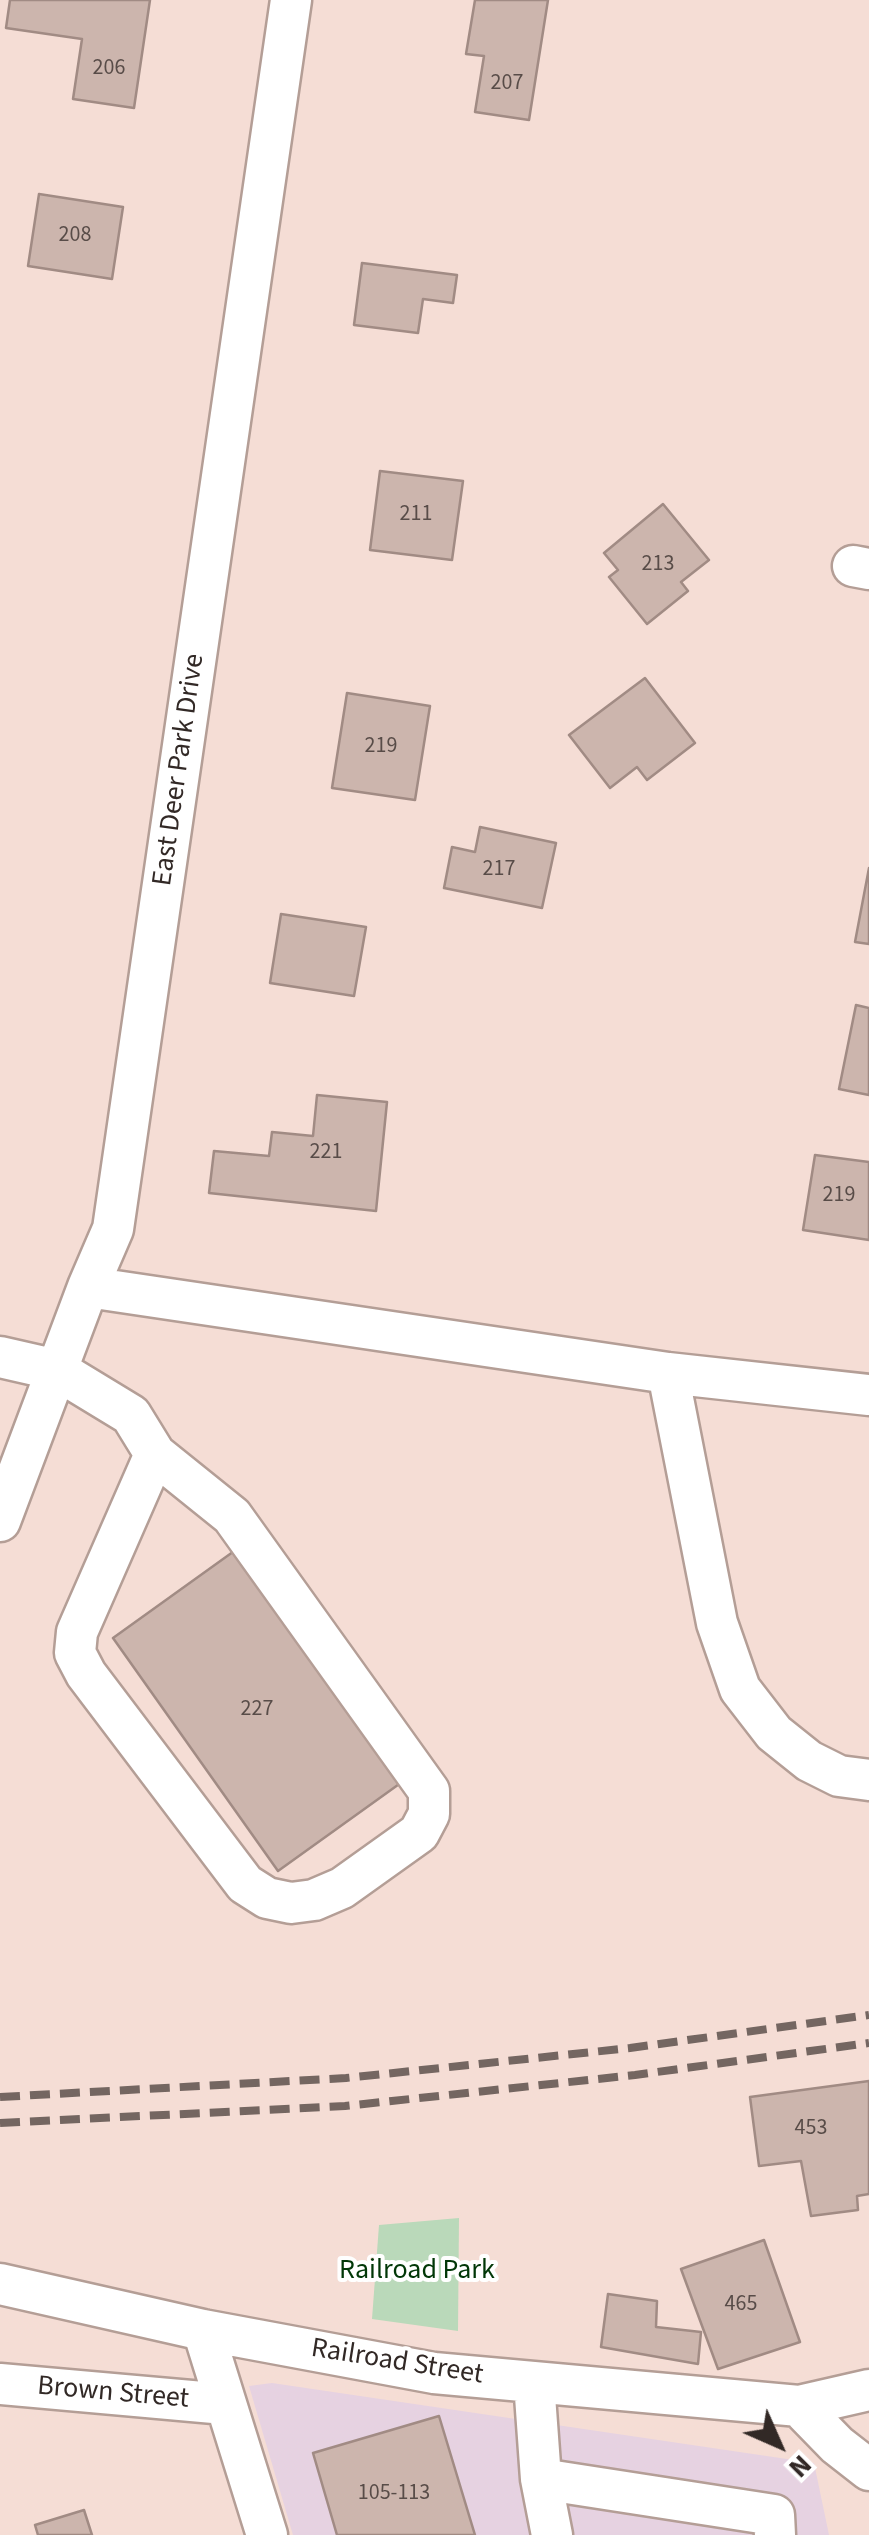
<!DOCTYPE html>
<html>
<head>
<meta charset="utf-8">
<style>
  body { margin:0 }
  #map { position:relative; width:869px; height:2535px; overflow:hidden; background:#f5ddd5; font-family:"Source Sans 3",sans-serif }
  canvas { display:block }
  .north { position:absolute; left:729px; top:2395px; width:100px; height:100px; -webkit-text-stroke:8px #fff; paint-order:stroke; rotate:135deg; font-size:28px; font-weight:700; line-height:40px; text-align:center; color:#322926 }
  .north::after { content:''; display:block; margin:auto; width:35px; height:45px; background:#322926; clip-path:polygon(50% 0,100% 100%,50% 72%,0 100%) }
</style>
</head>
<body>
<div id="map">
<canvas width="869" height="2535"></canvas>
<div class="north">N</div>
</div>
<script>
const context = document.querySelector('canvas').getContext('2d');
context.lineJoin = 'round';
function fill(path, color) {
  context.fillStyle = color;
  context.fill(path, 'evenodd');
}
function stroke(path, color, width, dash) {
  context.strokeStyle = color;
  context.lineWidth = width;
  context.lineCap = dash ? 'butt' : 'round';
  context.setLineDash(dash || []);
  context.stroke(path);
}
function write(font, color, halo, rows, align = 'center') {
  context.font = font + ' "Source Sans 3",sans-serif';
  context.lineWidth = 8;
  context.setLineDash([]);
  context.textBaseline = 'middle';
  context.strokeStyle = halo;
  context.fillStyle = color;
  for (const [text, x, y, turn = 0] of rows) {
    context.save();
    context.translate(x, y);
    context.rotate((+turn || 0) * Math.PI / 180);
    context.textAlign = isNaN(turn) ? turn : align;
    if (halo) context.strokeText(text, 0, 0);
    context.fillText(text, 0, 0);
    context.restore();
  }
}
fill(new Path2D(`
  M 272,2383 L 814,2463 L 829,2535 L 293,2535 L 249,2386 Z`), '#e6d2e1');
fill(new Path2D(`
  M 459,2218 L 458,2331 L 372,2319 L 379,2225 Z`), '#bad9ba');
const building = new Path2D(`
  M 10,0 L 150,0 L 134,108 L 73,99 L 82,39 L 6,28 Z
  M 475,0 L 548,0 L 529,120 L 475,112 L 484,56 L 466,54 Z
  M 39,194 L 123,207 L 112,279 L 28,266 Z
  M 362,263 L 457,275 L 453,303 L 423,299 L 418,333 L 354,325 Z
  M 380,471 L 463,481 L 452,560 L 370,550 Z
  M 663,504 L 709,560 L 681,582 L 688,591 L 647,624 L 609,577 L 618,570 L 604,553 Z
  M 645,678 L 695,743 L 647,780 L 637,767 L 610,788 L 569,735 Z
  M 347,693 L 430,706 L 415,800 L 332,788 Z
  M 480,827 L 556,843 L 542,908 L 444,888 L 452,847 L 475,852 Z
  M 869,868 L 869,944 L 855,942 Z
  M 281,914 L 366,927 L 354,996 L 270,983 Z
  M 856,1005 L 869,1008 L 869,1095 L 839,1089 Z
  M 317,1095 L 387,1102 L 376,1211 L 209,1193 L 214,1151 L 269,1156 L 272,1132 L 313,1136 Z
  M 815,1155 L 869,1162 L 869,1240 L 803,1230 Z
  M 237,1549 L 402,1782 L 278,1871 L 113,1638 Z
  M 869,2081 L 869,2194 L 857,2196 L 858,2210 L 811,2216 L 801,2161 L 759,2166 L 750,2097 Z
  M 764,2240 L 800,2342 L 718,2369 L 681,2269 Z
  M 608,2294 L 657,2301 L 656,2327 L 701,2332 L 698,2364 L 601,2347 Z
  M 439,2416 L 475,2535 L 337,2535 L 313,2453 Z
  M 84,2510 L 92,2535 L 38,2535 L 35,2525 Z`);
fill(building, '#ccb5ad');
stroke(building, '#a18b84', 2.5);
const minor = new Path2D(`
  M 853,566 L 869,569
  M 88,1287 L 668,1373 L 869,1395
  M 0,1357 L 57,1370 L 131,1415 L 155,1454 L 77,1632 L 75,1653 L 86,1674 L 245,1884 L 267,1898 L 291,1903 L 314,1900 L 342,1888 L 419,1833 L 429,1814 L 429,1791 L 232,1516 L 155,1454
  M 668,1373 L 717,1623 L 740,1689 L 774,1733 L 809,1761 L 839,1776 L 869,1780
  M 0,1521 L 88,1287 L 113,1229 L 291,0
  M 0,2284 L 203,2330 L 434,2373 L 799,2406 L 869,2390
  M 203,2330 L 267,2535
  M 534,2382 L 541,2479 L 552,2535
  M 0,2384 L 225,2404
  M 799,2406 L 837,2445 L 869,2470
  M 541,2479 L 774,2515 L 775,2535`);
stroke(minor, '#b49e96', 45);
stroke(minor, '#fff', 40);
stroke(new Path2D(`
  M 0,2097 L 346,2078 L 630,2048 L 869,2015
  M 0,2123 L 345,2106 L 635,2075 L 869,2043`), '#746661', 8, [20, 10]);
write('22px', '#584c48', null, [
  ["206",109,69],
  ["207",507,84],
  ["208",75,236],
  ["211",416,515],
  ["213",658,565],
  ["219",381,747],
  ["217",499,870],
  ["221",326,1153],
  ["219",839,1196],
  ["227",257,1710],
  ["453",811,2129],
  ["465",741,2305],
  ["105-113",394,2494]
]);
write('28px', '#322926', '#fff', [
  ["East Deer Park Drive",180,770,-82],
  ["Railroad Street",397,2363,9],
  ["Brown Street",113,2394,5]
]);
write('28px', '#013707', '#fff', [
  ["Railroad Park",417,2272]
]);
</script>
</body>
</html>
